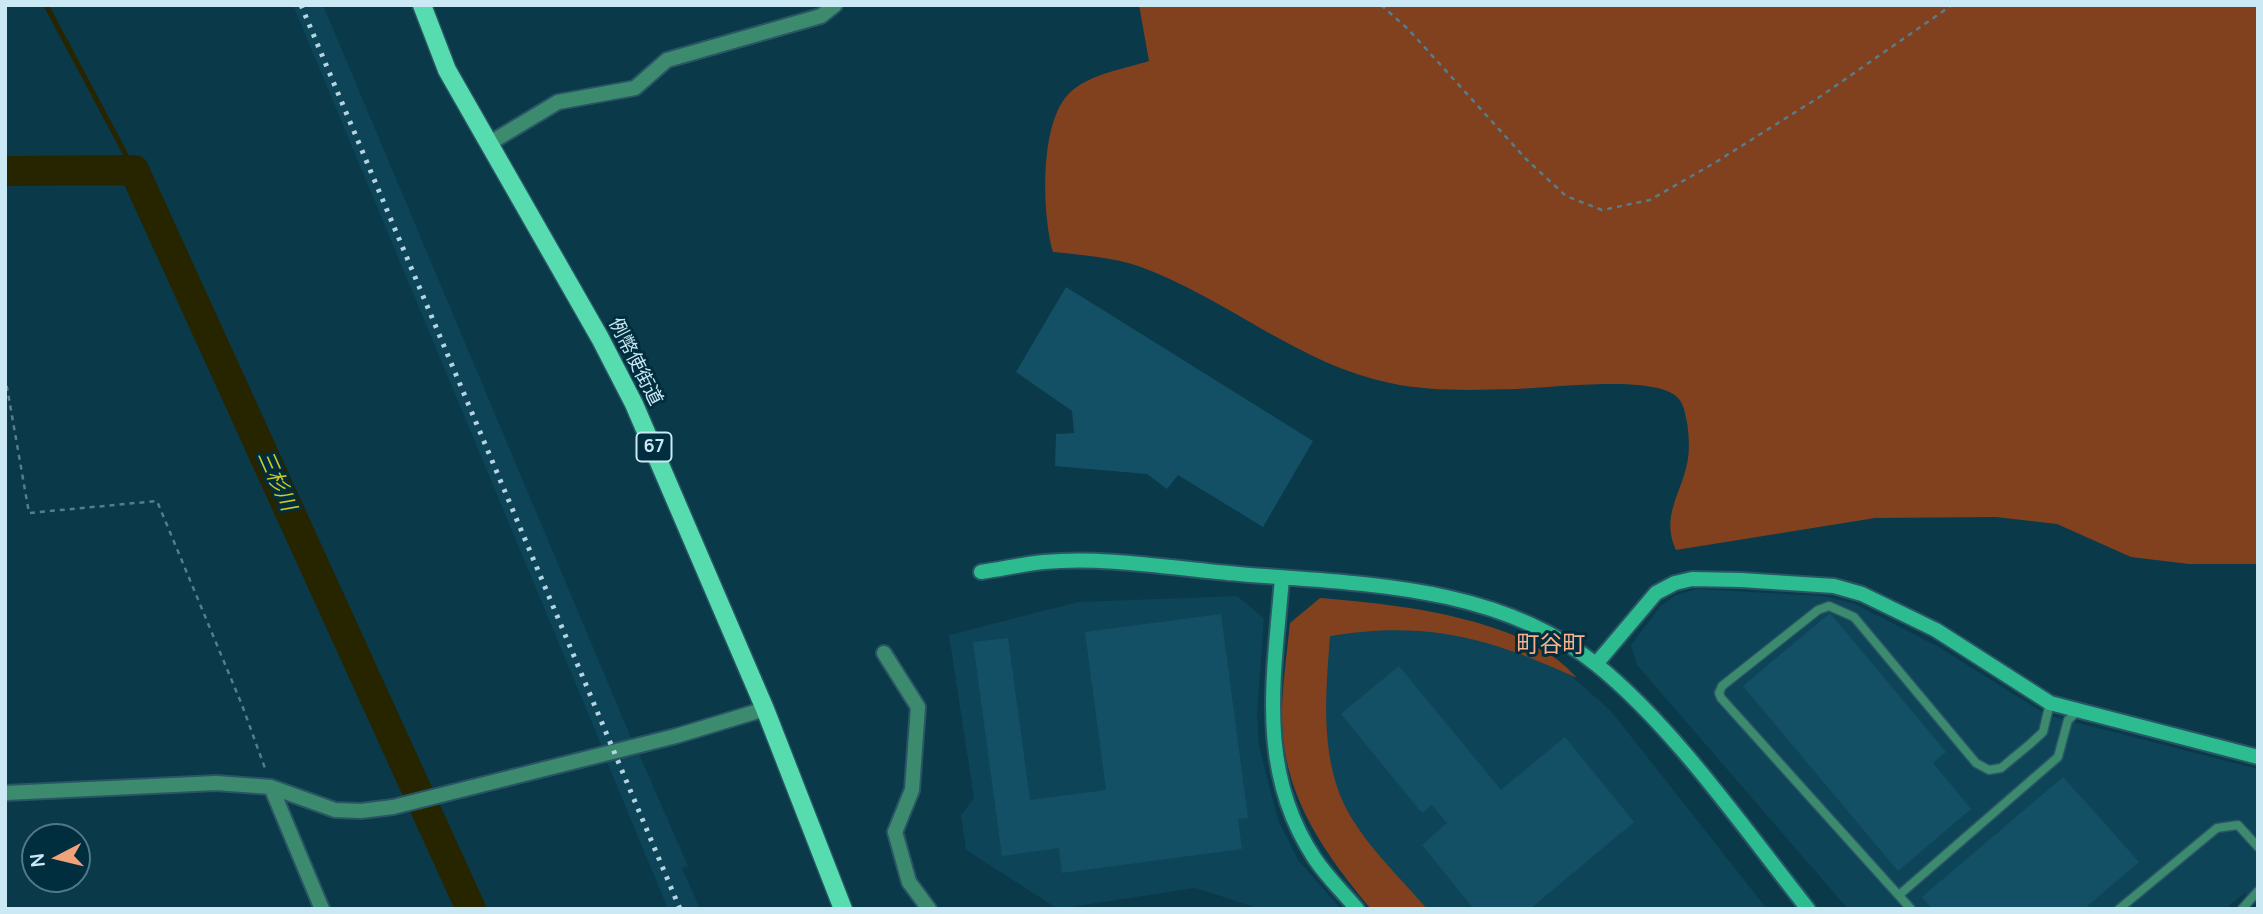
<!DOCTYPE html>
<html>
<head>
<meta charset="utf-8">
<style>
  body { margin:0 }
  #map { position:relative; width:2263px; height:914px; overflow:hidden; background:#0a3949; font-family:Manrope,sans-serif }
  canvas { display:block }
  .frame { position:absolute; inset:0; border:7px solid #cbe8f5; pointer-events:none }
  .north { position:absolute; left:21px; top:823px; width:70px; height:70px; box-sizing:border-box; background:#002e3e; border:2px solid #517887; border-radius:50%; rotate:263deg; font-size:19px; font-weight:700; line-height:28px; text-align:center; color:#cbe8f5 }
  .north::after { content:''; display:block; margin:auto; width:24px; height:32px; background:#f0a27a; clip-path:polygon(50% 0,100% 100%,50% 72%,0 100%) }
</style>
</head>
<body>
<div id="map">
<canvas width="2263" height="914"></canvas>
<div class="frame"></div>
<div class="north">N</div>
</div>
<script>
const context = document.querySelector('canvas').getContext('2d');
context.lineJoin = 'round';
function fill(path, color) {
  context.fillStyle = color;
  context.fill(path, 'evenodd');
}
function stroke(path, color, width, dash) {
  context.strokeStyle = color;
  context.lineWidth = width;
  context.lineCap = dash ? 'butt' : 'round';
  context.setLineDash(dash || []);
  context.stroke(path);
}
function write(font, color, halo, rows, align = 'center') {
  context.font = font + ' Manrope,"Noto Sans JP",sans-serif';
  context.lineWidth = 6;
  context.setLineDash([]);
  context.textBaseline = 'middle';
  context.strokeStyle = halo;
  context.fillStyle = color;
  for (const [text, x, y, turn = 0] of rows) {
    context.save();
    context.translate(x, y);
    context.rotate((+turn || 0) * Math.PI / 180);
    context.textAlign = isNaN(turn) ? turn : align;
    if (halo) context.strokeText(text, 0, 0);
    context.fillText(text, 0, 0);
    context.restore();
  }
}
fill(new Path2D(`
  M 293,5 L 323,5 L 632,740 L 603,749 Z
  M 1697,589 L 1822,596 L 1853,603 L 1937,646 L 2047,715 L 2258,769 L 2258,906 L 2245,893 L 2225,909 L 1848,909 L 1637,665 L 1631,645 L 1661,606 L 1676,595 Z
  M 1237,596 L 1264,618 L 1257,714 L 1259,746 L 1278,820 L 1298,860 L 1341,909 L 1261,909 L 1195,888 L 1058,909 L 966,850 L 961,815 L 974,798 L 949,635 L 1078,602 Z
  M 1405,624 L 1479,634 L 1560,666 L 1611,711 L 1767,909 L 1423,909 L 1349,818 L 1328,771 L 1323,633 Z
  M 639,754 L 688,866 L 682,868 L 700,909 L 668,909 L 607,762 Z`), '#0d4458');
fill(new Path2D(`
  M 1139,5 L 2258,5 L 2258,564 L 2189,564 L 2131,557 L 2057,524 L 1996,517 L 1875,518 L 1676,550 C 1661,517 1680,496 1687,464 C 1690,451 1689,436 1687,422 C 1685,414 1684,404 1678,398 C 1657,374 1550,388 1517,389 C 1476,390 1431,392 1390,383 C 1300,365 1226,298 1141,267 C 1112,257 1083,255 1053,252 C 1042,214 1038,115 1074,89 C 1095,73 1124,69 1149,61 Z
  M 1320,598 C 1395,604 1525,617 1577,678 C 1490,638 1427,620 1330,636 C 1326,690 1320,750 1343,802 C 1361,841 1399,876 1427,909 L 1371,909 C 1321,849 1280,791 1282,709 C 1283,680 1287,652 1290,623 Z`), '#81411e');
stroke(new Path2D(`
  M 46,5 L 134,170`), '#272500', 5);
stroke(new Path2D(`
  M 5,171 L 134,170 L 471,909`), '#272500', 30);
fill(new Path2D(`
  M 1066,287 L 1313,441 L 1263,527 L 1178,475 L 1167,489 L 1147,474 L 1055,466 L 1056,434 L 1074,433 L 1072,411 L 1016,372 Z
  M 1830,613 L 1946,752 L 1933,763 L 1971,809 L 1898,871 L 1743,686 Z
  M 1221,614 L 1248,818 L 1238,819 L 1242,849 L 1062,873 L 1059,848 L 1002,856 L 973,642 L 1008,638 L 1030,800 L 1106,790 L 1085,632 Z
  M 1399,666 L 1501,790 L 1565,737 L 1634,822 L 1530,909 L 1474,909 L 1422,845 L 1447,823 L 1432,805 L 1422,813 L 1341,714 Z
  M 2063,777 L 2139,862 L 2084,909 L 1932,909 L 1922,897 Z`), '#135066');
const lane = new Path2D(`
  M 1899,895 L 2058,757 L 2068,720 L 2079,710
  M 1911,909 L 1721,698 L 1719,693 L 1722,686 L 1818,610 L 1829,606 L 1854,617 L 1976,763 L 1989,770 L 2001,768 L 2030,744 L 2043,732 L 2050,703
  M 2119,909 L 2217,828 L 2238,825 L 2258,847
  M 2242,909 L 2258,891`);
const street = new Path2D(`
  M 488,144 L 558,102 L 635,88 L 667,60 L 821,16 L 835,5
  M 884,653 L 918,707 L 912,790 L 895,832 L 909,882 L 929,909
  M 271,787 L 322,909
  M 5,793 L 216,783 L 271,787 L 335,810 L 361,811 L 393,807 L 676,736 L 765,709`);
const secondary = new Path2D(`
  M 981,572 C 1002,569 1023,564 1044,562 C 1106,556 1177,569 1239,574 C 1361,584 1497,584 1597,665 C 1674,727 1746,831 1808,909
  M 1282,578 C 1274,677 1256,771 1315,859 C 1327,877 1343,892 1357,909
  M 1596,664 L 1656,593 L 1675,583 L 1692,579 L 1741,580 L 1834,586 L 1862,594 L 1936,630 L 2050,703 L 2258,757`);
const primary = new Path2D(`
  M 422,5 L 447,70 L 600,338 L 634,404 L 765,709 L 843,909`);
stroke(lane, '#295565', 11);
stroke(street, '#295565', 18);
stroke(secondary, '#295565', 18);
stroke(primary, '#295565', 21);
stroke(new Path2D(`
  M 1381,5 L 1408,29 L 1526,159 L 1566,196 L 1602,210 L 1650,200 L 1716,162 L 1821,96 L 1952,5
  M 5,376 L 29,513 L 157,501 L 242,705 L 266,771`), '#557d8c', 2.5, [5, 5]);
stroke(lane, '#3d8b6f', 8);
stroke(street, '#3d8b6f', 14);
stroke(secondary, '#2cbc90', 14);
stroke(primary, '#56dcae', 18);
stroke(new Path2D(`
  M 301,5 L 680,909`), '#b5d4e1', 5, [3.5, 7]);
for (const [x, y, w] of [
  [654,447,35]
]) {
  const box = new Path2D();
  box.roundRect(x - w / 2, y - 14.5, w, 29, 5);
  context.fillStyle = '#002e3e';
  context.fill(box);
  stroke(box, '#cbe8f5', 2);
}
write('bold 18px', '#cbe8f5', null, [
  ["67",654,447]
]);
write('19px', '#cbe8f5', '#002e3e', [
  ["例幣使街道",635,362,63]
]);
write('italic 21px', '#cfc921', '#002e3e', [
  ["三杉川",276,481,66]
]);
write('23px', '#fab08c', '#002e3e', [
  ["町谷町",1551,646]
]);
</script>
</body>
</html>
